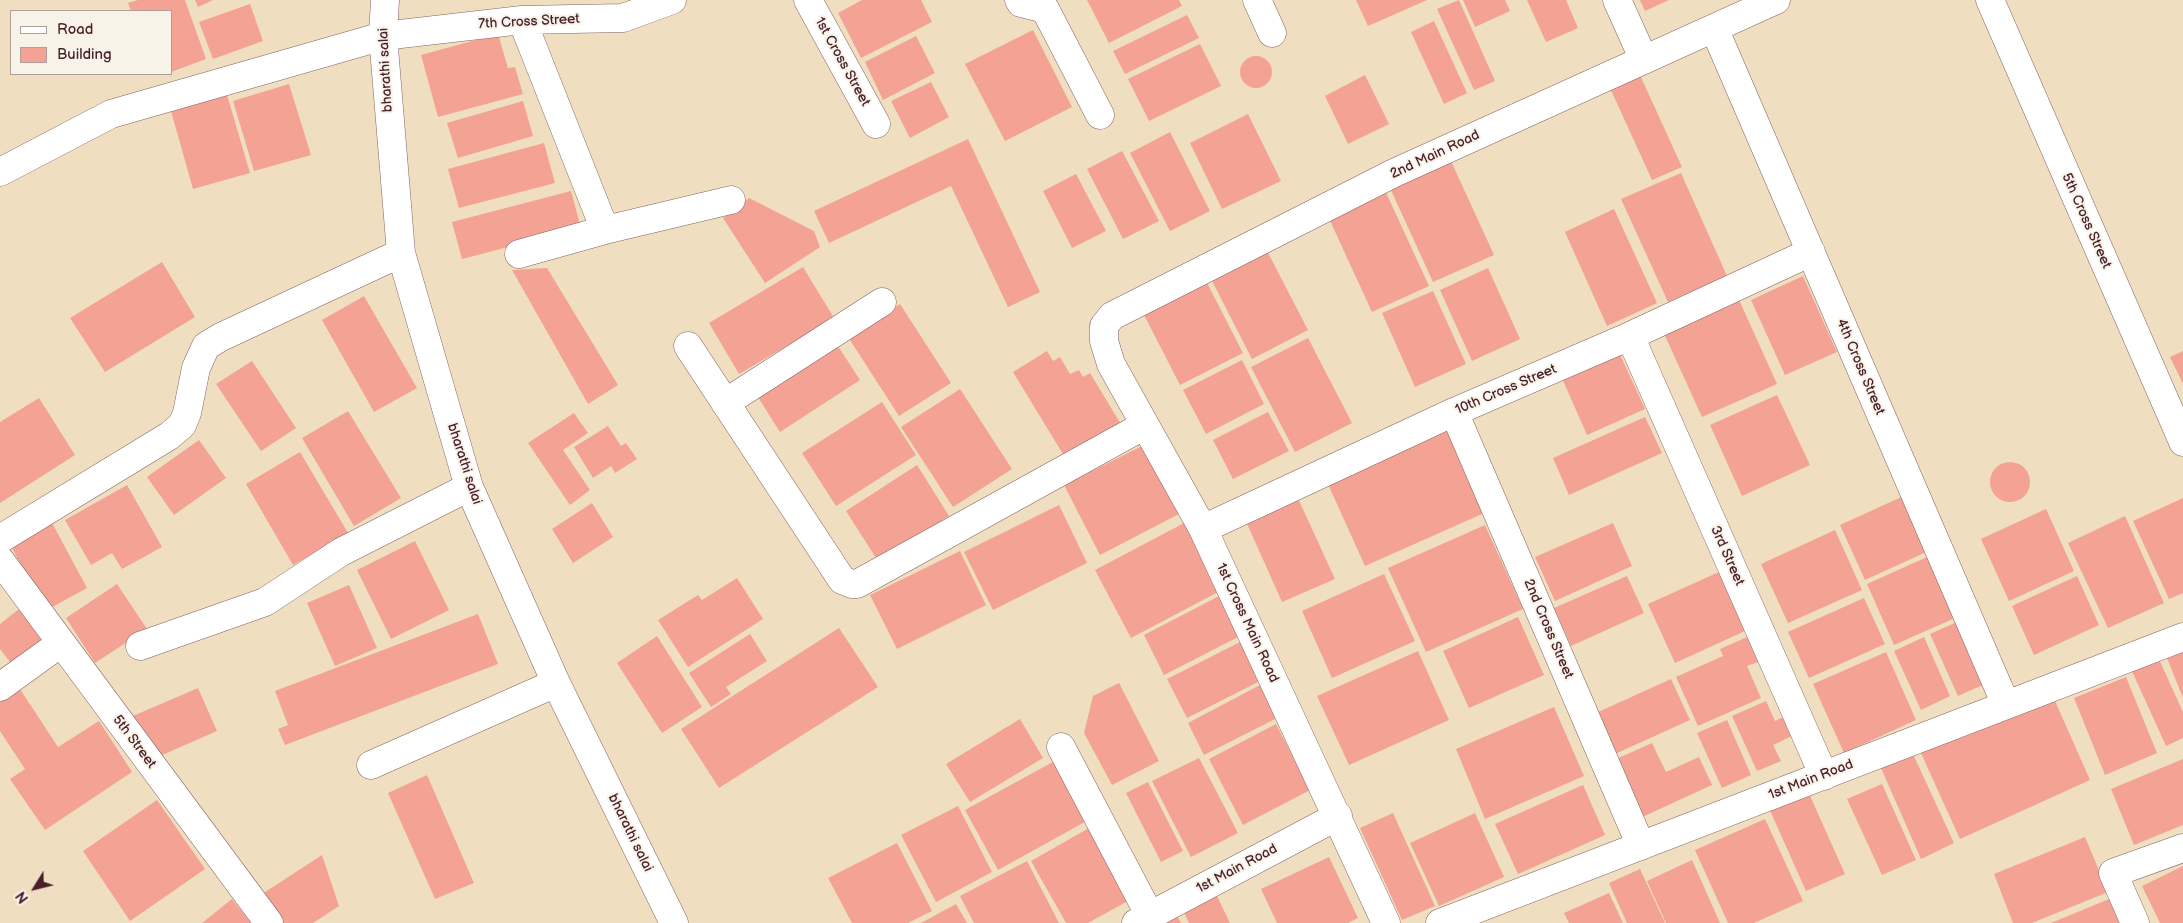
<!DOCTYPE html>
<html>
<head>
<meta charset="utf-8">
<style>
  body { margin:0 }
  #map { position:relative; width:2183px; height:923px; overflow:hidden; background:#efdfc0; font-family:"Balsamiq Sans",sans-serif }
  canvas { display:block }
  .legend { position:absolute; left:10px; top:10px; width:162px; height:65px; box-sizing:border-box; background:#f7f3e8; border:1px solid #b29e9c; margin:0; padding:6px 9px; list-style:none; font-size:15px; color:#4a1f2b }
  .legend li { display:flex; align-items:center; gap:10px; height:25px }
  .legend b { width:25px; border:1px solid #b29e9c }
  .north { position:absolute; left:10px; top:863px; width:50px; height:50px; -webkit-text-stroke:4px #f7f3e8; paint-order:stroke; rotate:234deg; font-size:14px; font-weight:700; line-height:20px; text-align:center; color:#4a1f2b }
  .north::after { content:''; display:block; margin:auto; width:18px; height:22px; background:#4a1f2b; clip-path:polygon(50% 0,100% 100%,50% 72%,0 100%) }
</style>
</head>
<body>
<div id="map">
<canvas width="2183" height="923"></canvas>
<ul class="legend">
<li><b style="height:6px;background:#fff"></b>Road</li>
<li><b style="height:14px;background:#f3a294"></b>Building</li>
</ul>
<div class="north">N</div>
</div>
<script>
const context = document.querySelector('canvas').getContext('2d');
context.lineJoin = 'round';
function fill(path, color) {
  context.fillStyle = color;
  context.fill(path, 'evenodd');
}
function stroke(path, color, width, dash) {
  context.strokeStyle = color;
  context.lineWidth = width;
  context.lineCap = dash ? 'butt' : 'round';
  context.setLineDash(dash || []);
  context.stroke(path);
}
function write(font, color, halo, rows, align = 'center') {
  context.font = font + ' "Balsamiq Sans",sans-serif';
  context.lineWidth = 4;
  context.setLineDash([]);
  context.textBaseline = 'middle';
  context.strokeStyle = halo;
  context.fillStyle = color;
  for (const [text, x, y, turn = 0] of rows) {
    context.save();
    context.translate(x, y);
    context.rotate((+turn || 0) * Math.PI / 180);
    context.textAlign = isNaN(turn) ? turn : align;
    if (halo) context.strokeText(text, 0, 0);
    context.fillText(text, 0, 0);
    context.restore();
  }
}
fill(new Path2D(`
  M 138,0 L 185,0 L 206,59 L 171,72 L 171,11 L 131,11 L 128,3 Z
  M 195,0 L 213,0 L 198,7 Z
  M 862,0 L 921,0 L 932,22 L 861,58 L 838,13 Z
  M 1087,0 L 1179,0 L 1182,6 L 1109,43 Z
  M 1356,0 L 1427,0 L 1368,26 Z
  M 1459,0 L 1495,81 L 1474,90 L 1437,9 Z
  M 1463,0 L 1505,0 L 1510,11 L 1475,27 Z
  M 1527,0 L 1566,0 L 1578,28 L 1546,42 Z
  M 1640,0 L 1669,0 L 1645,11 Z
  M 250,4 L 263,41 L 213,59 L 199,22 Z
  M 1187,15 L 1199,38 L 1125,74 L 1113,51 Z
  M 1434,21 L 1467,93 L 1444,104 L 1411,32 Z
  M 1033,30 L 1072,107 L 1005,141 L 965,64 Z
  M 498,34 L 508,68 L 515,67 L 523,94 L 438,117 L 421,55 Z
  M 916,36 L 935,73 L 883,100 L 865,62 Z
  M 1200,44 L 1221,86 L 1149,121 L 1128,79 Z
  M1240 72a16 16 0 1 1 32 0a16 16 0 1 1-32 0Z
  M 1365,75 L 1389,124 L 1348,144 L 1325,96 Z
  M 1640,75 L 1682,167 L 1652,180 L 1610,88 Z
  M 931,82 L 949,117 L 910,138 L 891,101 Z
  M 289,84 L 311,155 L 254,171 L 233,101 Z
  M 225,88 L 250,173 L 193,189 L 169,104 Z
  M 523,101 L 533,136 L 458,158 L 447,123 Z
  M 1248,114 L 1281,181 L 1222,209 L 1190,143 Z
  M 1170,132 L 1210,211 L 1170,231 L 1130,153 Z
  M 968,139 L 1040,292 L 1008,307 L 951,186 L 829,243 L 814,211 Z
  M 544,143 L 555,183 L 459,208 L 448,169 Z
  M 1122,151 L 1159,221 L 1123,239 L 1087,169 Z
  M 1451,161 L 1494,255 L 1433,282 L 1390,188 Z
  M 1681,173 L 1727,276 L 1668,302 L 1621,199 Z
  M 1076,174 L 1106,231 L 1072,248 L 1043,191 Z
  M 1383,186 L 1429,286 L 1372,312 L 1326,212 Z
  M 571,191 L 581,228 L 462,259 L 452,222 Z
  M 749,198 L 814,231 L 820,247 L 765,283 L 723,218 Z
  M 1614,209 L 1657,303 L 1607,326 L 1565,232 Z
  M 1265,247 L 1308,330 L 1252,359 L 1209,275 Z
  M 162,262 L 195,317 L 105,372 L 70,318 Z
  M 803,267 L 834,318 L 739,374 L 709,323 Z
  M 547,268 L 618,385 L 588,404 L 512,270 Z
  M 1488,268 L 1520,339 L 1472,361 L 1440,290 Z
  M 1803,276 L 1837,352 L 1785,375 L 1751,300 Z
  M 1205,279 L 1243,353 L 1180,385 L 1142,311 Z
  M 1433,291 L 1466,364 L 1415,387 L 1382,313 Z
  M 1736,293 L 1777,384 L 1702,417 L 1661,327 Z
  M 364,296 L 417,388 L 374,412 L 322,320 Z
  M 900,304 L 951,383 L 899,416 L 848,337 Z
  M 1308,338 L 1352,423 L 1295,452 L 1251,367 Z
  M 836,343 L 860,380 L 780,432 L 756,394 Z
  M 1618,350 L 1645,409 L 1587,435 L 1561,376 Z
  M 1047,351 L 1053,361 L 1060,357 L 1070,374 L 1079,370 L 1083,377 L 1090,373 L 1122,426 L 1066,459 L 1013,372 Z
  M 2183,351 L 2183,384 L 2170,357 Z
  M 1242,360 L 1264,404 L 1206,434 L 1183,390 Z
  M 252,361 L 296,428 L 261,451 L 216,384 Z
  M 960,389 L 1012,469 L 953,507 L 901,427 Z
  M 1777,395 L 1810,465 L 1742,496 L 1710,425 Z
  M 39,398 L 75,455 L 0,503 L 0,422 Z
  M 882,402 L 916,455 L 836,506 L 802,453 Z
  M 348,411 L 401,498 L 354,526 L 302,438 Z
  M 1268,412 L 1289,451 L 1233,479 L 1213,440 Z
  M 574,413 L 588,433 L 563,450 L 590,490 L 570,505 L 528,443 Z
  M 1645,417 L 1662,453 L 1569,495 L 1553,458 Z
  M 608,426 L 621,446 L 626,443 L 637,459 L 615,473 L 611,466 L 593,478 L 574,447 Z
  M 1452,426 L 1491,510 L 1365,566 L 1327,482 Z
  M 199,440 L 226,478 L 174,515 L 147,477 Z
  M 1144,445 L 1179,514 L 1100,555 L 1064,485 Z
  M 300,452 L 348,533 L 293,565 L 246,484 Z
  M1990 482a20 20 0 1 1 40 0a20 20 0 1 1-40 0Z
  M 917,465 L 949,516 L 878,561 L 846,511 Z
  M 127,485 L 162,547 L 122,569 L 112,553 L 91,565 L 65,520 Z
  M 1296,494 L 1335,579 L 1282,602 L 1244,517 Z
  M 1908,494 L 1933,549 L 1865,580 L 1840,525 Z
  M 2183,498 L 2183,593 L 2169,599 L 2133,521 Z
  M 592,503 L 613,537 L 573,563 L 552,529 Z
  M 1059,505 L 1087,563 L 993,610 L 964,552 Z
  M 2046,509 L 2074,571 L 2009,601 L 1981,539 Z
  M 2125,516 L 2164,603 L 2108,628 L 2068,543 Z
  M 51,521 L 87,588 L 45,611 L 10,544 Z
  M 1186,522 L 1222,590 L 1131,638 L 1095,570 Z
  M 1613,523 L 1632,566 L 1555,601 L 1535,557 Z
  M 1485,525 L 1523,609 L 1426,652 L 1388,568 Z
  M 1835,530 L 1862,590 L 1788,623 L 1761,564 Z
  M 415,541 L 449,610 L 391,639 L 357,570 Z
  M 960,551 L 986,605 L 897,649 L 870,595 Z
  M 1938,552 L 1955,618 L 1894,645 L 1867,584 Z
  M 1719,572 L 1745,631 L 1675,663 L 1648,604 Z
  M 1384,574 L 1415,641 L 1332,678 L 1302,611 Z
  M 1627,576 L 1644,613 L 1571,646 L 1554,608 Z
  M 2077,576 L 2099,625 L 2034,655 L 2012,606 Z
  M 737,578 L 763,619 L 688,667 L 658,620 L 698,595 L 702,600 Z
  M 117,584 L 147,629 L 95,663 L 66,618 Z
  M 349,585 L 377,648 L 335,666 L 307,603 Z
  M 1223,594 L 1244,634 L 1164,675 L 1144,635 Z
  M 1864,598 L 1885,644 L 1809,678 L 1788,632 Z
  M 19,609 L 44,641 L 13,666 L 0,649 L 0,624 Z
  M 478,614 L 498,664 L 285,745 L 278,729 L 288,725 L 275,691 Z
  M 1518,617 L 1544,675 L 1469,708 L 1443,651 Z
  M 1966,618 L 1994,680 L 1958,696 L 1930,634 Z
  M 839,628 L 878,687 L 719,788 L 681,729 Z
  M 750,634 L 767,661 L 726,687 L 731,694 L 711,707 L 689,673 Z
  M 657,636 L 702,707 L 662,733 L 617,663 Z
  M 1747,637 L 1758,662 L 1747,666 L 1761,698 L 1698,726 L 1676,677 L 1723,656 L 1720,649 Z
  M 1924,637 L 1950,696 L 1921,710 L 1894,651 Z
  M 1242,641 L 1262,680 L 1187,718 L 1167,679 Z
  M 2183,645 L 2183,698 L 2165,653 Z
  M 1418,651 L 1449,720 L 1349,765 L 1317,696 Z
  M 1886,652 L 1916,720 L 1844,753 L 1813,684 Z
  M 2158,657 L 2183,712 L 2183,738 L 2166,746 L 2131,669 Z
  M 2126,677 L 2157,753 L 2105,775 L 2074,698 Z
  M 1671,679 L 1690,720 L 1615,754 L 1596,713 Z
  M 1119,683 L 1159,761 L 1112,785 L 1084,733 L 1093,696 Z
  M 1262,684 L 1279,717 L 1204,755 L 1188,723 Z
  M 198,688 L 217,731 L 153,759 L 133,716 Z
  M 20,689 L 58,747 L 99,721 L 132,772 L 45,830 L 10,779 L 25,769 L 0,731 L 0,702 Z
  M 2051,692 L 2090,780 L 1960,839 L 1920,751 Z
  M 1766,701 L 1775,721 L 1783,717 L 1792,736 L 1773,745 L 1781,761 L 1757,771 L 1732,716 Z
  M 1554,707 L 1584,776 L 1485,819 L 1456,749 Z
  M 1020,719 L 1043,758 L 970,802 L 946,764 Z
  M 1727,720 L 1751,775 L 1722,788 L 1697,733 Z
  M 1276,724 L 1310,790 L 1243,825 L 1209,759 Z
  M 1652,743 L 1666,772 L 1699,757 L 1712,785 L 1640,818 L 1614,760 Z
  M 1913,754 L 1954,843 L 1921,859 L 1881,768 Z
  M 1060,758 L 1092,818 L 998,870 L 965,810 Z
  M 1199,758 L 1238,833 L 1191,857 L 1152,781 Z
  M 2183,759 L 2183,825 L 2134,845 L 2111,789 Z
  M 427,775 L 474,883 L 435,899 L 388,793 Z
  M 1148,782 L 1183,851 L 1161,862 L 1126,793 Z
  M 1882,784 L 1916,860 L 1882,875 L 1847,799 Z
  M 1583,785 L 1605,835 L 1518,874 L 1495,824 Z
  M 1807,789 L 1845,874 L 1806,891 L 1768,806 Z
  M 157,800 L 205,869 L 130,921 L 83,851 Z
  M 958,806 L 992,872 L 936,902 L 901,835 Z
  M 1393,813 L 1435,906 L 1402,920 L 1360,828 Z
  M 1475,813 L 1504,877 L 1439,906 L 1410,843 Z
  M 1765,819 L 1803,901 L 1754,923 L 1728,923 L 1695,850 Z
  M 1096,824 L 1137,896 L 1088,923 L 1066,923 L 1031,861 Z
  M 2085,837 L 2108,892 L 2032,923 L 2013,923 L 1994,874 Z
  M 897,843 L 932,911 L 908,923 L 852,923 L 828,878 Z
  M 322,855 L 339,906 L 313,923 L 278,923 L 259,896 Z
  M 1329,857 L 1358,918 L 1348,923 L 1277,923 L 1261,889 Z
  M 1692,860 L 1720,923 L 1666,923 L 1647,881 Z
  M 1027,861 L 1059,923 L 974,923 L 960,896 Z
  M 2183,866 L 2183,923 L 2160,923 L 2142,886 Z
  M 1640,869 L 1665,923 L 1627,923 L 1609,883 Z
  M 1609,893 L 1623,923 L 1569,923 L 1564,913 Z
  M 1217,896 L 1230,923 L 1189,923 L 1184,912 Z
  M 232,899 L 251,923 L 202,923 Z
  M 2109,899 L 2119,923 L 2051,923 Z
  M 956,904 L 967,923 L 921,923 Z
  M 1177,916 L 1181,923 L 1163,923 Z`), '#f3a294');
const minor = new Path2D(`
  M 385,0 L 383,36 L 401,253 L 469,487 L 556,683 L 674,923
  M 808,0 L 876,124
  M 1019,0 L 1021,3 L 1045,9 L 1100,115
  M 1257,0 L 1272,33
  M 1617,0 L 1644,60
  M 1990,0 L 2183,442
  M 1714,28 L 2006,705
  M 0,172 L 111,114 L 383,36 L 522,20 L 623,18 L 672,0
  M 605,230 L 731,200
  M 519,254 L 605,230 L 522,20
  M 1630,336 L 1824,776
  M 688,346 L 842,580 L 852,584 L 857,584 L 1145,425
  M 725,403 L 882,302
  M 1454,412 L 1641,846
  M 1203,529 L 1454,412 L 1630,336 L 1811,252
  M 0,539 L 169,436 L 182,425 L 187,413 L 196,368 L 206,346 L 221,337 L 401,253
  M 0,560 L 269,923
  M 140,646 L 265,602 L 341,552 L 469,487
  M 0,687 L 61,643
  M 1061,747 L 1150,916
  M 371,765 L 556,683
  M 1136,923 L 1338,816
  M 1386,923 L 1203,529 L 1111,364 L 1104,341 L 1104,326 L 1112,316 L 1394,173 L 1776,0
  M 1440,923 L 2183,637
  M 2135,923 L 2113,873 L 2183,848`);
stroke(minor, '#84625f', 29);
stroke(minor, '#fff', 28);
write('14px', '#4a1f2b', '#f7f3e8', [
  ["7th Cross Street",529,22,-3],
  ["1st Cross Street",842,62,61],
  ["bharathi salai",386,70,-93],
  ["2nd Main Road",1435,155,-25],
  ["5th Cross Street",2086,221,66],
  ["4th Cross Street",1860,367,67],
  ["10th Cross Street",1506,390,-23],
  ["bharathi salai",464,464,72],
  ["3rd Street",1727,556,66],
  ["1st Cross Main Road",1247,623,65],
  ["2nd Cross Street",1548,629,67],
  ["5th Street",134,742,53],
  ["1st Main Road",1811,780,-21],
  ["bharathi salai",630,833,64],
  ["1st Main Road",1237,869,-28]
]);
</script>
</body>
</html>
